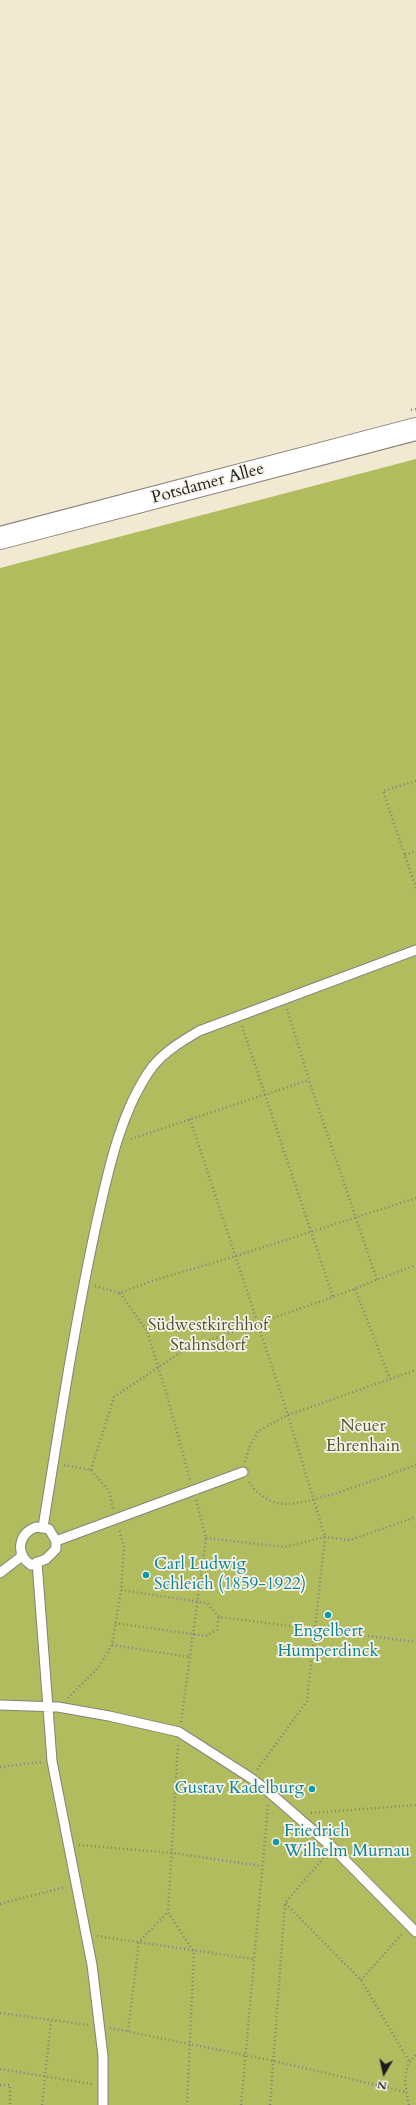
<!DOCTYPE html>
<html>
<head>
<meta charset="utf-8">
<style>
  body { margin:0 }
  #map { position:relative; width:416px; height:2105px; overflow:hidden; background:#f2e9d3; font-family:Cardo,serif }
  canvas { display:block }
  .north { position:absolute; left:364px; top:2053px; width:40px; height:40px; -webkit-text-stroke:3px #f7f3e8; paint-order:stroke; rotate:189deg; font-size:11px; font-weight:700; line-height:16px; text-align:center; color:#1c1c1c }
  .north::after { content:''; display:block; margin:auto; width:14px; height:18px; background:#1c1c1c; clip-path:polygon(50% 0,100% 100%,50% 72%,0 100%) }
</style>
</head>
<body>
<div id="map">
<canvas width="416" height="2105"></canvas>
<div class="north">N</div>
</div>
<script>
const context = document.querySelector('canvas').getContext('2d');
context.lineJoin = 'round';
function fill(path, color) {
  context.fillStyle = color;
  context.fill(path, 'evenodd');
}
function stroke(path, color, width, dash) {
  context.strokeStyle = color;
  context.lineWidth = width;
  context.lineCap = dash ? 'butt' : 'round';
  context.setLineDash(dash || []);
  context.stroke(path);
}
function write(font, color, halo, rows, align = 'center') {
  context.font = font + ' Cardo,serif';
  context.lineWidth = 3.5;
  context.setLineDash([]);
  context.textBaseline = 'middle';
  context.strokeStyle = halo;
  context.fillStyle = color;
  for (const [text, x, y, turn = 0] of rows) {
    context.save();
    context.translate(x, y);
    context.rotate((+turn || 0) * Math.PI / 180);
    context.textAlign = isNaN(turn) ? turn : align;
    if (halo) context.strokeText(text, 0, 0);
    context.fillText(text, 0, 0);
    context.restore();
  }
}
fill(new Path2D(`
  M 416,459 L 416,2105 L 0,2105 L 0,568 Z`), '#b0bc5e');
const service = new Path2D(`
  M 36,1527 L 49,1529 L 56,1541 L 56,1549 L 46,1559 L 31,1565 C 15,1554 18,1534 36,1527 Z
  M 43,1527 C 59,1428 74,1328 95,1230 C 107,1176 120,1110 153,1066 C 165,1051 184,1040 199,1031 L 416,950
  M 56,1541 L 243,1472
  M 37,1562 L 52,1761 L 92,1965 L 103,2056 L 103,2105
  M 0,1573 L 22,1556
  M 0,1705 L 58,1707 L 109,1716 L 179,1732 L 251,1778 L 269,1792 L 332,1847 L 416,1932`);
const tertiary = new Path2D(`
  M 0,538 L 416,429`);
stroke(service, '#878278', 11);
stroke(tertiary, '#878278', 24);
stroke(new Path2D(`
  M 411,410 L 416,409
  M 416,781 L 383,791 L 416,888
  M 405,855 L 416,851
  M 287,1009 L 309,1080 L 377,1280
  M 242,1026 L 333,1297
  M 190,1119 L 288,1415 L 325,1537 L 307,1701 L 257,1770
  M 131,1139 L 309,1080
  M 95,1286 L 120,1293 L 155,1280 L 236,1256 L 416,1198
  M 355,1289 L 390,1379
  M 120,1293 L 147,1331 L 166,1392 L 190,1480
  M 245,1462 L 249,1448 L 258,1431 L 288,1415 L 416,1370
  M 64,1465 L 91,1470 L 109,1491 L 113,1509
  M 91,1470 L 114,1397 L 187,1348 L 333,1297 L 416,1265
  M 249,1482 C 255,1492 266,1500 277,1503 C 301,1510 390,1474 416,1465
  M 206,1538 L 284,1547 L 325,1537 L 350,1540 L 416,1517
  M 121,1590 L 207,1603 L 219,1617
  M 115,1623 L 206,1636 L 217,1630 L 219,1617 L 416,1642
  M 112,1645 L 190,1657
  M 68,1698 L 98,1668 L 112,1645 L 121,1590 L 124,1547 L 119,1529
  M 181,1722 L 206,1538 L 196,1500
  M 178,1745 L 168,1912 L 194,1952 L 187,2105
  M 0,1767 L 41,1762
  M 311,1813 L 416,1805
  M 79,1845 L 173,1853 L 261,1866
  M 326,1855 L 285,1903 L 361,1980 L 409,2061
  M 0,1904 L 66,1887
  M 97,1936 L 253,1959
  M 361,1980 L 403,1933
  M 0,2013 L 89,2025
  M 110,2028 L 274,2061 L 406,2092
  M 128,2031 L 139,1942 L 168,1912
  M 0,2069 L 92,2084
  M 0,2085 L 10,2085 L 10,2105
  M 42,2105 L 51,2021
  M 241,2105 L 268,1805
  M 270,2105 L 285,1903
  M 409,2105 C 405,2087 401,2068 416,2055`), '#878278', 2.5, [1, 3]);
stroke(service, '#fff', 9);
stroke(tertiary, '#fff', 22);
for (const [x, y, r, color] of [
  [146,1575,4,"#0f9aa8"],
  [328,1615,4,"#0f9aa8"],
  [312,1789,4,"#0f9aa8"],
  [276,1842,4,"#0f9aa8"]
]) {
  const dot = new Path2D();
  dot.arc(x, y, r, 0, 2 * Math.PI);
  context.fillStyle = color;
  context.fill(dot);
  stroke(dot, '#f7f3e8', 1.5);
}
write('17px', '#1c1c1c', '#f7f3e8', [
  ["Potsdamer Allee",208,484,-15]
]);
write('17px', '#505433', '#f7f3e8', [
  ["Südwestkirchhof",208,1326],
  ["Stahnsdorf",208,1346],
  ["Neuer",363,1427],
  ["Ehrenhain",363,1447]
]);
write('17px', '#0d838f', '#f7f3e8', [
  ["Carl Ludwig",154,1565],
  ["Schleich (1859-1922)",154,1585],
  ["Engelbert",328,1632,"center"],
  ["Humperdinck",328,1652,"center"],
  ["Gustav Kadelburg",304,1789,"right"],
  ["Friedrich",284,1832],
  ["Wilhelm Murnau",284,1852]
], 'left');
</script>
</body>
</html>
